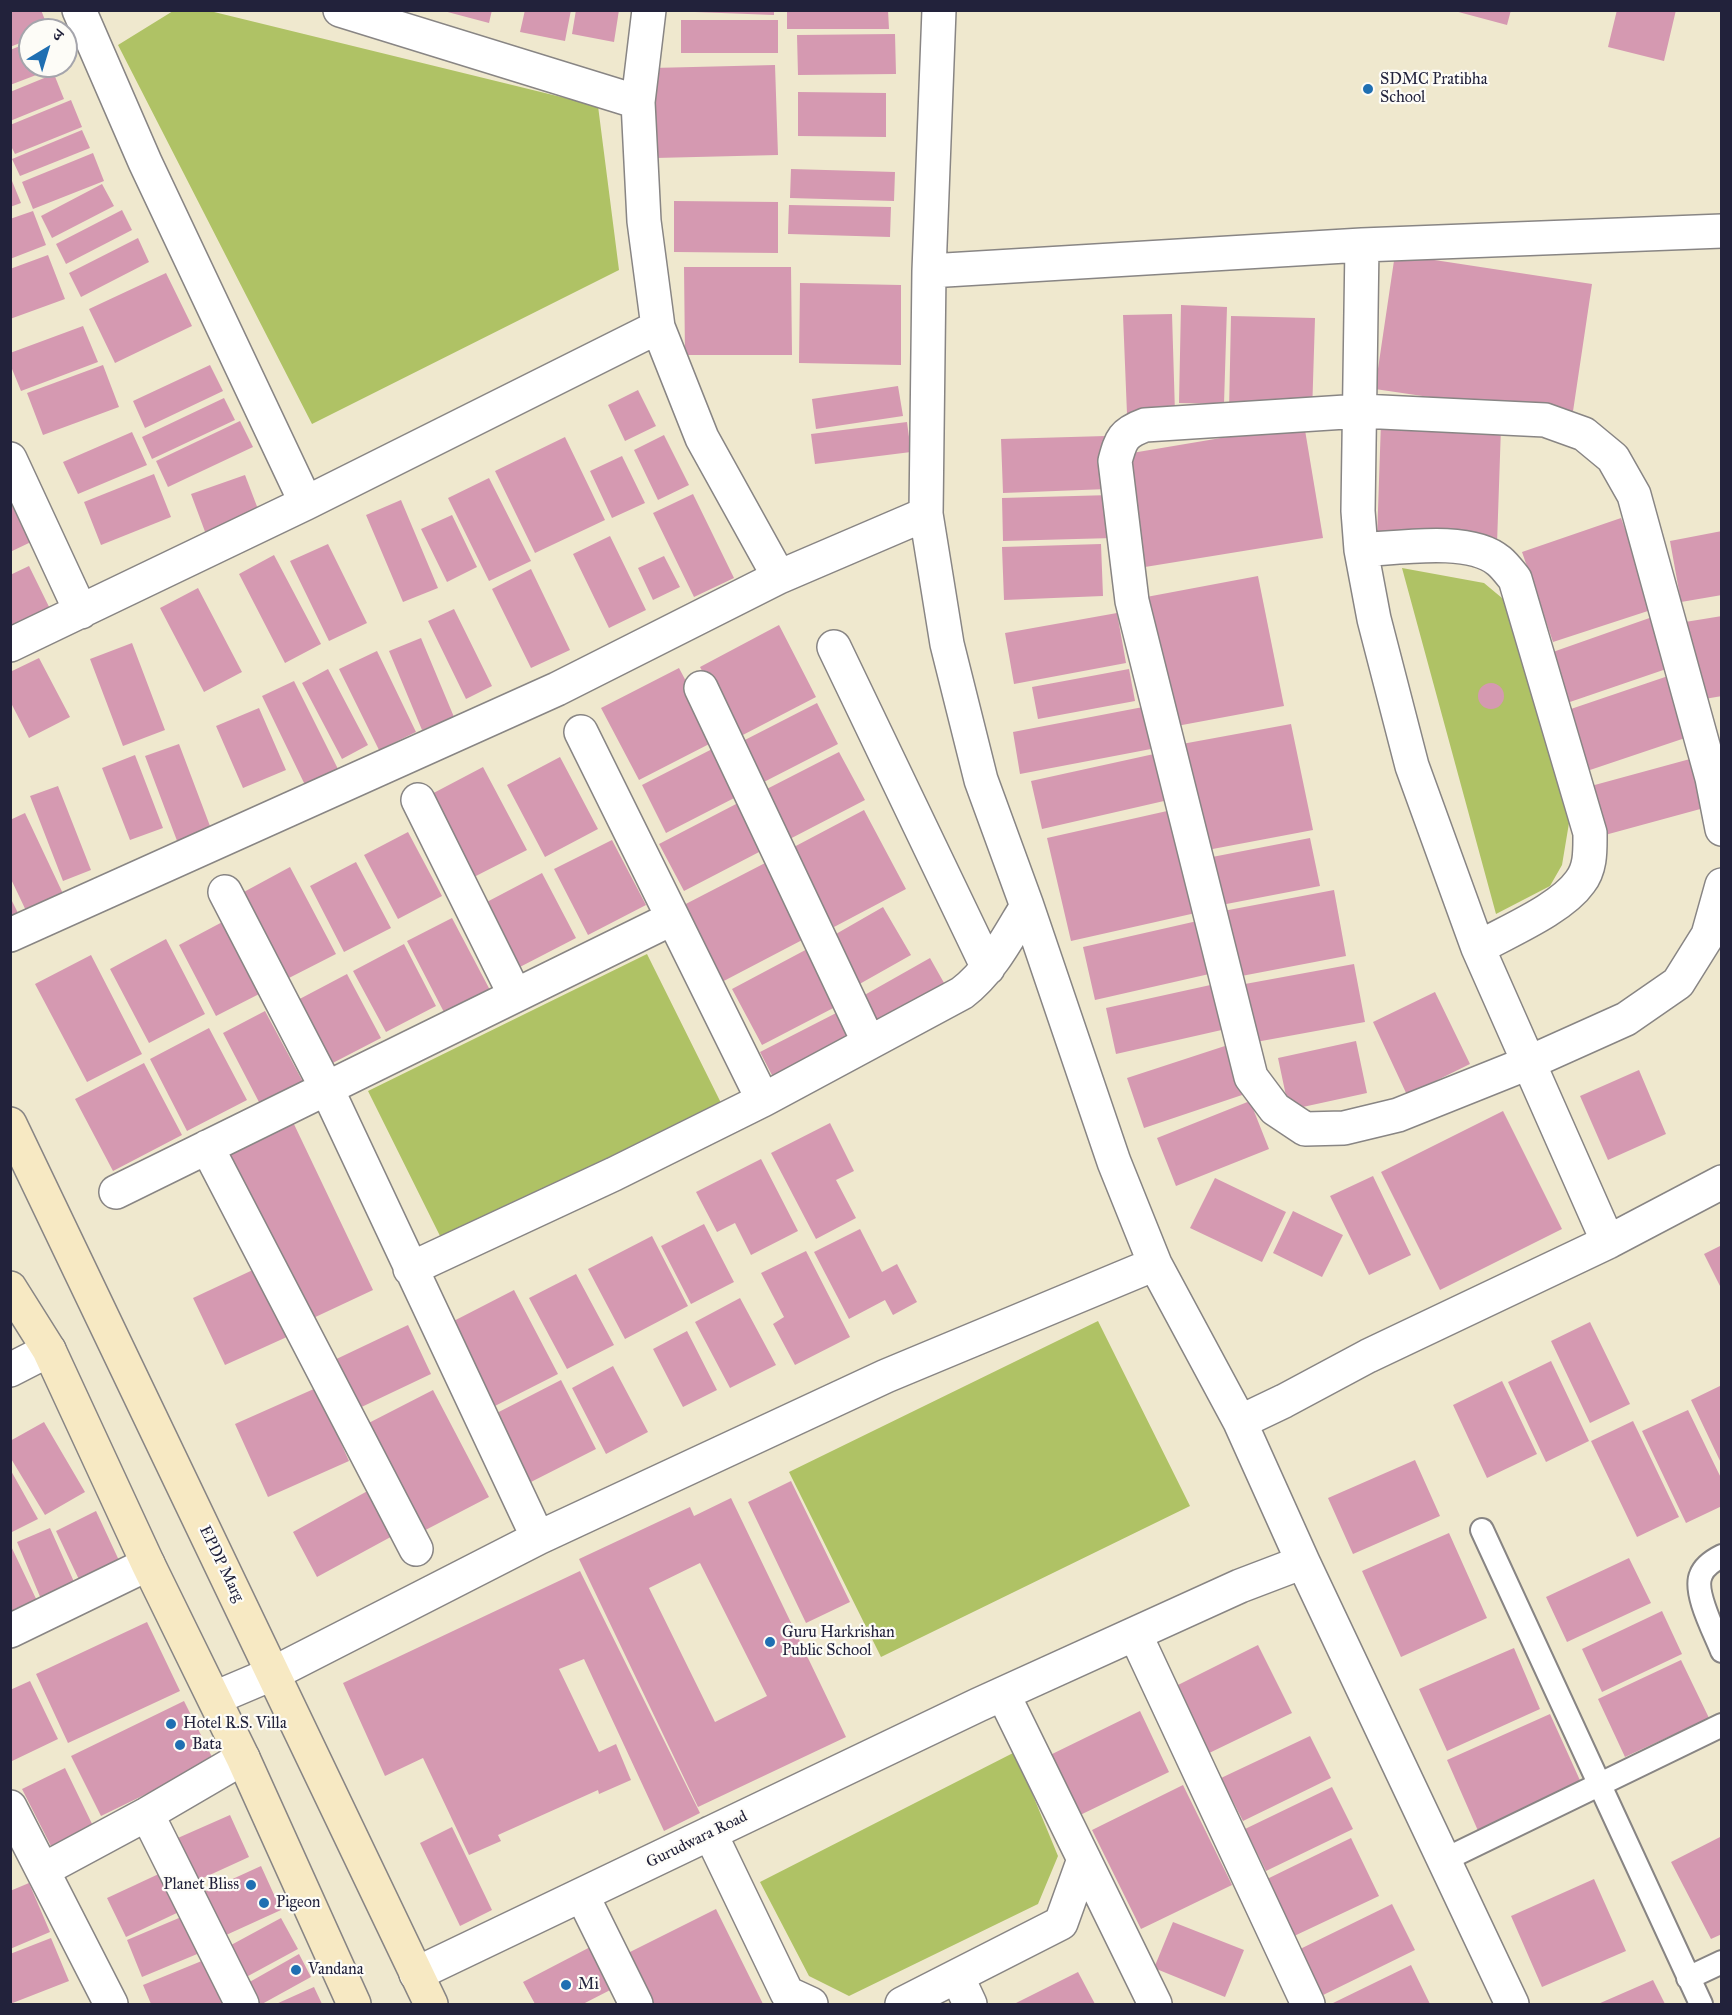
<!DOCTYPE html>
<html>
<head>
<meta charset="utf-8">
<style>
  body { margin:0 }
  #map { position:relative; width:1732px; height:2015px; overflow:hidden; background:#efe8ce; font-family:"IM FELL Great Primer","Noto Serif Devanagari",serif }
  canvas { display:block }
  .frame { position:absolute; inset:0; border:12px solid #22223b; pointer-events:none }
  .north { position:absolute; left:18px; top:18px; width:60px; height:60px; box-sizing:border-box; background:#fdfcf7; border:2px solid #a5a5ac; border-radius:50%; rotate:38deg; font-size:16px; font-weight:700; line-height:24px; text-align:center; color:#22223b }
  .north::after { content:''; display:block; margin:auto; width:21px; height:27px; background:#1f6fb2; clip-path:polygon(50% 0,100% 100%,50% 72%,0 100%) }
</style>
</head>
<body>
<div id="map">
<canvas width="1732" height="2015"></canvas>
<div class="frame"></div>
<div class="north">उ</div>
</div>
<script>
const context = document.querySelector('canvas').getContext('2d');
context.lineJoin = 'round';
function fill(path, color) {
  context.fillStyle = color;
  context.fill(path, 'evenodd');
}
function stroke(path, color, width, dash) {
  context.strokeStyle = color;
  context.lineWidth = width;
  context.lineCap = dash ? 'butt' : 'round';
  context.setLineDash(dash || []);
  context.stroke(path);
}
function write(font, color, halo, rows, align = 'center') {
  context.font = font + ' "IM FELL Great Primer",serif';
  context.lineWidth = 4.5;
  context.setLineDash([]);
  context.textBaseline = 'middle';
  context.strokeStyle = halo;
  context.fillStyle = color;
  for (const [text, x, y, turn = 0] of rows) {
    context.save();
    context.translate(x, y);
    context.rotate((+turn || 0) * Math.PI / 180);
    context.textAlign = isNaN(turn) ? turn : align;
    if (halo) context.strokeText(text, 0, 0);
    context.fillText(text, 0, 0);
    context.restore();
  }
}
fill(new Path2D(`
  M 173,11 L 210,11 L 598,106 L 619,270 L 312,424 L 118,45 Z
  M 1402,568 L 1484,583 L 1508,603 L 1569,823 L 1562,865 L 1550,886 L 1496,914 Z
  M 647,954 L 724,1109 L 445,1246 L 368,1091 Z
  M 1098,1321 L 1190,1506 L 881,1657 L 789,1472 Z
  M 1015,1752 L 1058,1856 L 1038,1904 L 849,1996 L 809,1976 L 760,1882 Z`), '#afc265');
fill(new Path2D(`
  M 10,10 L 41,10 L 49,30 L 30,30 L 30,39 L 10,47 Z
  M 440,10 L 492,10 L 489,23 Z
  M 525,10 L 571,10 L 565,41 L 520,32 Z
  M 576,10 L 619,10 L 614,42 L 572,34 Z
  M 695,10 L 774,10 L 774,15 L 695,12 Z
  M 787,10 L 888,10 L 889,29 L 787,29 Z
  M 1451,10 L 1511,10 L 1507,25 Z
  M 1617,10 L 1676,10 L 1664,61 L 1608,47 Z
  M 681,20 L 778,20 L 778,53 L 681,53 Z
  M 895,34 L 896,74 L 798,75 L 797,35 Z
  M 30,42 L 30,66 L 51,66 L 52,69 L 10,85 L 10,50 Z
  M 775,65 L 778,155 L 655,158 L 652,68 Z
  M 54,74 L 64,99 L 10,121 L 10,92 Z
  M 798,92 L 886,93 L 886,137 L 798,136 Z
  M 71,100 L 82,127 L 15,154 L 10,144 L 10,125 Z
  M 82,130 L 90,148 L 20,176 L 12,159 Z
  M 93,153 L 104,181 L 33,209 L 22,182 Z
  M 791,169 L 895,172 L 894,201 L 790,198 Z
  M 10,176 L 21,203 L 10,207 Z
  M 102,184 L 114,206 L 52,238 L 41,216 Z
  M 674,201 L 778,202 L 778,253 L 674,252 Z
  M 789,205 L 891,207 L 890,237 L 788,234 Z
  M 122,210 L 132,230 L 66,264 L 56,244 Z
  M 33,211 L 46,245 L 10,259 L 10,219 Z
  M 138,238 L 149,262 L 81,297 L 69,273 Z
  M 1395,254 L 1592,284 L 1572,418 L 1375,389 Z
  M 48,255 L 65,299 L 10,319 L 10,269 Z
  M 684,267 L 791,267 L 792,355 L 685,355 Z
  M 166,273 L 192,326 L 115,363 L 89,309 Z
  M 800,283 L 901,285 L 901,365 L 799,363 Z
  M 1181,305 L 1227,307 L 1224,404 L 1179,403 Z
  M 1172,314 L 1175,413 L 1127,414 L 1123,315 Z
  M 1231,316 L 1315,318 L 1312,414 L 1229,412 Z
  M 83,326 L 98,362 L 21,391 L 10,364 L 10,353 Z
  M 103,365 L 119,407 L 43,435 L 27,393 Z
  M 210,365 L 223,391 L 145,428 L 133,401 Z
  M 898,386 L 903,416 L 816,429 L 812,399 Z
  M 638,390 L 656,426 L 625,441 L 608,405 Z
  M 224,398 L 235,420 L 152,459 L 142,437 Z
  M 240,421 L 253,447 L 168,487 L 156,461 Z
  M 907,422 L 911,452 L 815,464 L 811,434 Z
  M 1381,422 L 1501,427 L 1497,544 L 1377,539 Z
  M 1304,424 L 1323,538 L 1145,567 L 1126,454 Z
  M 132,432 L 147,465 L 78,494 L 63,462 Z
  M 664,435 L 689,485 L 658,500 L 634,450 Z
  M 1106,436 L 1108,489 L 1003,493 L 1001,439 Z
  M 565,437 L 605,520 L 535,553 L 495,471 Z
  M 622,456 L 645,503 L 612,518 L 590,471 Z
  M 154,474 L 171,517 L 101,545 L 84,502 Z
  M 245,475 L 261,517 L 207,537 L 191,494 Z
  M 489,478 L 531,561 L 489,581 L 448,498 Z
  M 693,494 L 734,578 L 694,597 L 653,513 Z
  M 1111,495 L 1113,538 L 1003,541 L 1002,498 Z
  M 401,500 L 438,588 L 403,602 L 366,515 Z
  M 10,502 L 31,542 L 10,552 Z
  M 452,515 L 477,567 L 447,582 L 421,529 Z
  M 1621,518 L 1654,609 L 1553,642 L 1522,552 Z
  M 1722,531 L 1722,595 L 1681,602 L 1670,541 Z
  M 610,536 L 646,610 L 609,628 L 573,554 Z
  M 328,544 L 367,623 L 329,641 L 290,561 Z
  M 1101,544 L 1103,596 L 1004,600 L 1002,547 Z
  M 274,555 L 321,644 L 285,663 L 239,574 Z
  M 664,556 L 680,587 L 653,600 L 638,568 Z
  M 29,566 L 54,617 L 10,639 L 10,575 Z
  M 531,569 L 570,650 L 531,668 L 492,589 Z
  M 1258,576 L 1284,706 L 1166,728 L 1141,598 Z
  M 198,588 L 242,672 L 204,692 L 160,608 Z
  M 454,609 L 492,686 L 466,699 L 428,621 Z
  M 1117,613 L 1126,663 L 1014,684 L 1005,633 Z
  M 1658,615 L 1675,666 L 1567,703 L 1550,653 Z
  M 1722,616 L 1722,696 L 1693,701 L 1679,623 Z
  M 779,625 L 816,697 L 737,738 L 700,667 Z
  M 421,638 L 454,717 L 422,730 L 389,651 Z
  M 132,643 L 165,730 L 123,746 L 90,659 Z
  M 377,651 L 416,732 L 379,750 L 339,669 Z
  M 39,658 L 70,717 L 29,738 L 10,701 L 10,672 Z
  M 679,668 L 717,740 L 639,780 L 601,708 Z
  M 328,669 L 368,745 L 342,759 L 302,683 Z
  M 1129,669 L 1135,701 L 1038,719 L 1032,687 Z
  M 1674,674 L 1694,735 L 1587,771 L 1565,711 Z
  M 294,681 L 338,769 L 305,785 L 262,696 Z
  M1478 696a13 13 0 1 1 26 0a13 13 0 1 1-26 0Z
  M 817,703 L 838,744 L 760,784 L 739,743 Z
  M 1143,707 L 1151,749 L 1020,774 L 1013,732 Z
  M 259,708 L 286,770 L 243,788 L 216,726 Z
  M 1291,724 L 1313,830 L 1202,851 L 1182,744 Z
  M 179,744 L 213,834 L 179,846 L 145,756 Z
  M 718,746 L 742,794 L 666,833 L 642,785 Z
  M 839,752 L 865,800 L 784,842 L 759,793 Z
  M 1154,754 L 1164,801 L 1042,829 L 1031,781 Z
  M 135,755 L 163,828 L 130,840 L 102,768 Z
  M 560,757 L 598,829 L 545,857 L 507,785 Z
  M 1690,759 L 1704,808 L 1605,835 L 1591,786 Z
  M 483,767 L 527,850 L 470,879 L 426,797 Z
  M 58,786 L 91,870 L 63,881 L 30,796 Z
  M 738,803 L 763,850 L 684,891 L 659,844 Z
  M 1176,809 L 1200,912 L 1071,941 L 1047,838 Z
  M 864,810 L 906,889 L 834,927 L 792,848 Z
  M 25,813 L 66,900 L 29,917 L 10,877 L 10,820 Z
  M 408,832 L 442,896 L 398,919 L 364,855 Z
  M 1310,838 L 1320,886 L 1216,906 L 1207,858 Z
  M 612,840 L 646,905 L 588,935 L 554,869 Z
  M 356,862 L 391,928 L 344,952 L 310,886 Z
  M 767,862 L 806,938 L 718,984 L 678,908 Z
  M 290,867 L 336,954 L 287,979 L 242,893 Z
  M 542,873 L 576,938 L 516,969 L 483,904 Z
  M 1334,890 L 1346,956 L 1231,978 L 1218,912 Z
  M 10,897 L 19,915 L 10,919 Z
  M 883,907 L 911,955 L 856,986 L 829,938 Z
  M 452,918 L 491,992 L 446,1016 L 407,941 Z
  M 228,919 L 265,991 L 216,1016 L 179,945 Z
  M 1206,919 L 1218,972 L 1095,1000 L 1083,947 Z
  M 166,939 L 205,1014 L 149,1043 L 110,969 Z
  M 404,944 L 436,1006 L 386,1032 L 353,971 Z
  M 811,947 L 841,1004 L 762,1045 L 732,989 Z
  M 91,955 L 142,1054 L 87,1082 L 35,984 Z
  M 930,958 L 948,990 L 879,1029 L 861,997 Z
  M 1354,964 L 1365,1022 L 1256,1042 L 1245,984 Z
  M 347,974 L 381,1038 L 325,1067 L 292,1003 Z
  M 1215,984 L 1226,1029 L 1116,1054 L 1106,1008 Z
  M 1435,992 L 1470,1064 L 1407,1095 L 1373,1022 Z
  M 842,1010 L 857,1039 L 775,1081 L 760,1052 Z
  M 265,1011 L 303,1082 L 260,1104 L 223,1033 Z
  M 209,1028 L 247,1100 L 187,1131 L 150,1059 Z
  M 1356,1041 L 1367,1093 L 1289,1110 L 1278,1058 Z
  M 1231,1044 L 1248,1093 L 1144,1128 L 1127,1078 Z
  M 144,1063 L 182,1135 L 113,1171 L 75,1099 Z
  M 1639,1070 L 1666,1134 L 1608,1160 L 1580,1096 Z
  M 1250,1101 L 1269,1149 L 1176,1186 L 1157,1138 Z
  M 1503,1111 L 1562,1229 L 1440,1290 L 1381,1172 Z
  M 292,1120 L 373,1290 L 309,1320 L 228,1151 Z
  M 830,1123 L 854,1171 L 836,1180 L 856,1218 L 816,1239 L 771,1153 Z
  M 761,1159 L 798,1231 L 751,1255 L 735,1223 L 717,1232 L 696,1192 Z
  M 1373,1176 L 1411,1255 L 1369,1275 L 1330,1196 Z
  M 1215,1178 L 1286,1212 L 1262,1262 L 1190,1228 Z
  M 1293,1211 L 1343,1235 L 1322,1277 L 1273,1253 Z
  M 704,1224 L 734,1282 L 691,1304 L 661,1246 Z
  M 860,1229 L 882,1272 L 897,1264 L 917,1302 L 893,1315 L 885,1300 L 849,1319 L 814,1252 Z
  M 652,1236 L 688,1306 L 625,1339 L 588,1269 Z
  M 1722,1245 L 1722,1290 L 1704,1254 Z
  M 806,1251 L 850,1337 L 795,1365 L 773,1324 L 784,1317 L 761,1273 Z
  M 257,1268 L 289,1336 L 225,1365 L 193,1298 Z
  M 576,1274 L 614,1345 L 567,1369 L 529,1298 Z
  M 514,1290 L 558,1374 L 487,1410 L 444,1326 Z
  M 740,1298 L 776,1365 L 730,1388 L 695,1322 Z
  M 1590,1322 L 1630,1404 L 1590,1423 L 1551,1341 Z
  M 408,1325 L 431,1374 L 351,1412 L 328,1363 Z
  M 687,1331 L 717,1390 L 683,1407 L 653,1349 Z
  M 1551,1361 L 1589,1441 L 1546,1462 L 1508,1382 Z
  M 613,1366 L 648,1432 L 606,1454 L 572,1388 Z
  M 561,1380 L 596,1449 L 527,1484 L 491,1416 Z
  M 1502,1381 L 1537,1454 L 1487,1478 L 1453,1405 Z
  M 1722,1385 L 1722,1465 L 1691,1400 Z
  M 316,1388 L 349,1461 L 268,1497 L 235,1424 Z
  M 433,1390 L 489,1497 L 412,1537 L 357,1429 Z
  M 1688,1410 L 1722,1480 L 1722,1506 L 1686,1523 L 1642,1431 Z
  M 1633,1421 L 1679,1517 L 1637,1537 L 1591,1441 Z
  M 44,1422 L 85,1492 L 45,1515 L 10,1457 L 10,1441 Z
  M 1415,1460 L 1440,1516 L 1353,1554 L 1328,1498 Z
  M 10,1469 L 38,1519 L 10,1533 Z
  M 791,1481 L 850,1602 L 806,1623 L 748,1502 Z
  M 373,1488 L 398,1533 L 317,1577 L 293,1532 Z
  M 731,1498 L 846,1737 L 698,1807 L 579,1559 L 690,1507 L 694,1516 ZM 700,1563 L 767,1696 L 715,1722 L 649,1588 Z
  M 96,1511 L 123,1569 L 83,1588 L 56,1531 Z
  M 50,1528 L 75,1584 L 41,1599 L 17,1542 Z
  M 1449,1533 L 1487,1618 L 1401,1657 L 1362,1571 Z
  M 10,1544 L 39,1605 L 10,1618 Z
  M 1629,1558 L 1651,1603 L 1567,1642 L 1546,1597 Z
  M 580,1571 L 700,1813 L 664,1831 L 584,1659 L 559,1669 L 599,1752 L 616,1744 L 631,1780 L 599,1794 L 598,1790 L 498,1835 L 501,1841 L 469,1855 L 423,1758 L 385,1776 L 343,1683 Z
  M 1662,1611 L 1682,1654 L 1602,1692 L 1582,1649 Z
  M 147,1622 L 180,1691 L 68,1743 L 36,1674 Z
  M 1258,1645 L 1292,1713 L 1203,1756 L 1170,1689 Z
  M 1514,1648 L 1540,1709 L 1447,1751 L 1419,1689 Z
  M 1681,1660 L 1709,1718 L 1625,1757 L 1598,1699 Z
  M 30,1681 L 58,1739 L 10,1762 L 10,1690 Z
  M 184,1701 L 214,1761 L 101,1816 L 71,1756 Z
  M 1140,1711 L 1169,1772 L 1076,1817 L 1046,1757 Z
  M 1550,1714 L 1583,1787 L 1479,1833 L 1447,1760 Z
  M 1310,1736 L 1331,1778 L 1243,1821 L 1221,1778 Z
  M 65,1768 L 95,1830 L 53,1850 L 22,1789 Z
  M 1183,1785 L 1232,1885 L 1141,1929 L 1092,1830 Z
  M 1332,1787 L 1353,1829 L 1266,1871 L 1245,1829 Z
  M 230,1815 L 249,1857 L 190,1884 L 171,1841 Z
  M 452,1827 L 492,1910 L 460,1926 L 420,1843 Z
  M 1722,1836 L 1722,1934 L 1711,1939 L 1671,1862 Z
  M 1351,1838 L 1379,1896 L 1292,1937 L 1265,1880 Z
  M 261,1866 L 281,1910 L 213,1941 L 193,1897 Z
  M 163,1872 L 181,1911 L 126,1937 L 107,1898 Z
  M 1594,1879 L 1626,1951 L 1542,1987 L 1511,1916 Z
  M 29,1883 L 50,1932 L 10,1949 L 10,1891 Z
  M 1392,1904 L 1415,1950 L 1317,1998 L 1294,1952 Z
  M 716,1909 L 763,2004 L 649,2004 L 624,1955 Z
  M 186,1915 L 202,1952 L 142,1977 L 127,1940 Z
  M 281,1918 L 298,1949 L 237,1982 L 220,1951 Z
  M 1173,1922 L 1244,1950 L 1225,1997 L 1154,1968 Z
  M 51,1938 L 69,1981 L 10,2004 L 10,1954 Z
  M 596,1944 L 618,1986 L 583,2004 L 535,2004 L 523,1982 Z
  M 299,1954 L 311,1977 L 262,2004 L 248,2004 L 239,1988 Z
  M 209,1958 L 229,2004 L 151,2004 L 143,1985 Z
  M 1411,1965 L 1430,2004 L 1331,2004 Z
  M 1078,1972 L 1095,2004 L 1014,2004 Z
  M 1653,1980 L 1665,2004 L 1598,2004 Z
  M 314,1987 L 322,2004 L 276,2004 Z`), '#d599b1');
const lane = new Path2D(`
  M 1482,1530 L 1701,2004
  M 1722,1556 C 1714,1560 1704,1567 1701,1575 C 1693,1592 1715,1633 1722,1651
  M 1444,1860 L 1722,1725
  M 1688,1978 L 1722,1962`);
const street = new Path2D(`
  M 79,10 L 145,162 L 306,503
  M 340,10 L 638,102
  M 649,10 L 638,102 L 644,221 L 658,327 L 702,438 L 779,577
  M 939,10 L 929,271 L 926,514 L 947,644 L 981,780 L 1027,906 L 1114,1162 L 1155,1264 L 1240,1422 L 1303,1562 L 1512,2004
  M 1362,245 L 1358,511 L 1361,550 L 1374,619 L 1412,766 L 1478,948 L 1608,1242
  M 929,271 L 1362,245 L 1722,231
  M 10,459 L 81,612
  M 1361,550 C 1398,548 1470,536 1499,561 C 1505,566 1510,573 1515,579 L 1590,833 C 1590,850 1591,868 1580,882 C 1561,909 1508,931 1478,948
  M 10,645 L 306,503 L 658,327
  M 834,647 L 988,968
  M 701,688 L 869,1043
  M 418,800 L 515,995
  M 1722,829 L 1712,778 L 1634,495 L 1613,458 L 1584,434 L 1545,420 L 1361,411 L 1145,425 C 1123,433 1121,439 1115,461 L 1132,601 L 1251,1077 L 1275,1109 L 1305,1129 L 1344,1128 L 1398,1115 L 1528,1063 L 1626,1019 L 1678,983 L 1708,935 L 1722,885
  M 225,892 L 326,1087 L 538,1538
  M 10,935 L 557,689 L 779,577 L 926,514
  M 763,1100 L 962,993 C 991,971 1008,937 1027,906
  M 207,1147 L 416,1549
  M 116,1192 L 673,918
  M 410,1269 L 614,1174 L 763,1100 L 581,732
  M 10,1370 L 49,1350
  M 1240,1422 L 1284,1401 L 1368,1356 L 1608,1242 L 1722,1182
  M 10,1631 L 148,1564
  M 1135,1634 L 1308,2004
  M 1003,1694 L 1155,2004
  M 215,1698 L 274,1673 L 538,1538 L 886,1376 L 1155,1264
  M 10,1807 L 111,2004
  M 147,1814 L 242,2004
  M 710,1833 L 787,1993 L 811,2004
  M 43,1870 L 147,1814 L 243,1758
  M 582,1895 L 636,2004
  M 416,1974 L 978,1705 L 1240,1586 L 1303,1562
  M 957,1976 L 970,2004
  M 902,2004 L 1061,1923 L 1084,1859`);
const secondary = new Path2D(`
  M 10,1124 L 431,2004
  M 10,1288 L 49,1350 L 148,1564 L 243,1758 L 354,2004`);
stroke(lane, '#888584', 26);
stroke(street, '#888584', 36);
stroke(secondary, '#888584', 36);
stroke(lane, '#fff', 22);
stroke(street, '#fff', 33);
stroke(secondary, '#f7e9c3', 33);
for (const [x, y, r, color] of [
  [1368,89,6,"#1f6fb2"],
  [770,1642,6,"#1f6fb2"],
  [171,1724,6,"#1f6fb2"],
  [180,1745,6,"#1f6fb2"],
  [251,1885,6,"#1f6fb2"],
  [264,1903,6,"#1f6fb2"],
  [296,1970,6,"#1f6fb2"],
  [566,1985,6,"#1f6fb2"]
]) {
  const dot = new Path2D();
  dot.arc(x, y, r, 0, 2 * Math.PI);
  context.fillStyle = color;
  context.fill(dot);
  stroke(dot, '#fdfcf7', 2);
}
write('16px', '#22223b', '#fdfcf7', [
  ["SDMC Pratibha",1380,80],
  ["School",1380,98],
  ["Guru Harkrishan",782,1633],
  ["Public School",782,1651],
  ["Hotel R.S. Villa",183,1724],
  ["Bata",192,1745],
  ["Planet Bliss",239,1885,"right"],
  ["Pigeon",276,1903],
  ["Vandana",308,1970],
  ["Mi",578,1985]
], 'left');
write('16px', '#22223b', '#fdfcf7', [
  ["EPDP Marg",221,1564,64],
  ["Gurudwara Road",697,1840,-26]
]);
</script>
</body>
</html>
